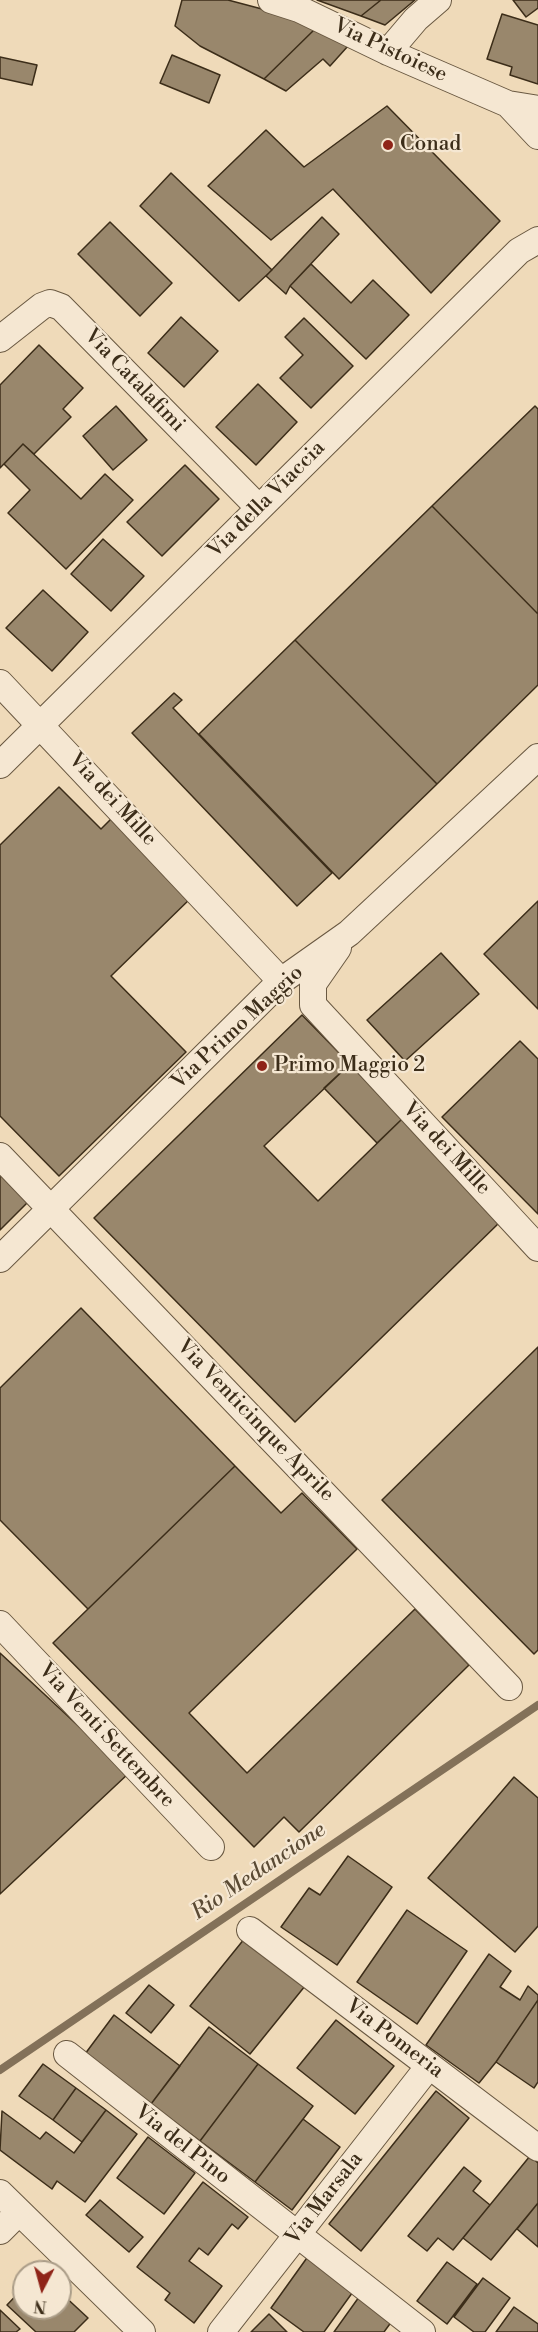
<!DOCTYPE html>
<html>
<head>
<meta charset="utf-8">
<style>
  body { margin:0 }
  #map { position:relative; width:538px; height:2332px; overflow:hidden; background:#efdab9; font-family:"Libre Bodoni",serif }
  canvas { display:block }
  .north { position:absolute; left:12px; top:2260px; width:60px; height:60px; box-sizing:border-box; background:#f5e7d2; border:2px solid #ab9d88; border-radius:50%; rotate:186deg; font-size:16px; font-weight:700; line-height:24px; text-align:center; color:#3c2d19 }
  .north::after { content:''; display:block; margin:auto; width:21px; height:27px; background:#8f2418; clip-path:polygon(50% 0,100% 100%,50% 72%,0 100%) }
</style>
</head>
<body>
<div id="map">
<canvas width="538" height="2332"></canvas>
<div class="north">N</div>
</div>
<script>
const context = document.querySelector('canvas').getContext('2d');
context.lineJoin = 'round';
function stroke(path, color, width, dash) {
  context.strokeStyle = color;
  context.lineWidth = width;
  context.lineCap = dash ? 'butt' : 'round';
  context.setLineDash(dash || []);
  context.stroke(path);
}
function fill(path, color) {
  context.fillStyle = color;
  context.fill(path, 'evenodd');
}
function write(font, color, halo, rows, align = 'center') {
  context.font = font + ' "Libre Bodoni",serif';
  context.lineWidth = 4.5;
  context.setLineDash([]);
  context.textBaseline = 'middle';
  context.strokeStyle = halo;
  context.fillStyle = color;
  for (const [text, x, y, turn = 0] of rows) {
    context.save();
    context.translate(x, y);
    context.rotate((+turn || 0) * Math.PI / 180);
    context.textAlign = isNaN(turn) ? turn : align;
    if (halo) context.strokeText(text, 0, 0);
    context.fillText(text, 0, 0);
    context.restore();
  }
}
stroke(new Path2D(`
  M 0,2070 L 538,1705`), '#837159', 8);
const building = new Path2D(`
  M 182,0 L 228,0 L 277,13 L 315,29 L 264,79 L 200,46 L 175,26 Z
  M 317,0 L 381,0 L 361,16 Z
  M 381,0 L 415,0 L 385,25 L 361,16 Z
  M 513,0 L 538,0 L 538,8 L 526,17 Z
  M 502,14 L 538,25 L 538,84 L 510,75 L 512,67 L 487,59 Z
  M 315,29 L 348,46 L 330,66 L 323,59 L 286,91 L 264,79 Z
  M 172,55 L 220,75 L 209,103 L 160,83 Z
  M 0,57 L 37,65 L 32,85 L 0,78 Z
  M 387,106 L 500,221 L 431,293 L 333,189 L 271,240 L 208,186 L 266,130 L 304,167 Z
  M 171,173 L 272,270 L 239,301 L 140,206 Z
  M 322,217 L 339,234 L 290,286 L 286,294 L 266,276 Z
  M 110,222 L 172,283 L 140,316 L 78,254 Z
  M 311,264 L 351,303 L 373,280 L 409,315 L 366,359 L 290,286 Z
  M 181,317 L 218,351 L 184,387 L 148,353 Z
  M 304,318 L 353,366 L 311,408 L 280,378 L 303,355 L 285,337 Z
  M 39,345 L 83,388 L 63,409 L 71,417 L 34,454 L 23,444 L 0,468 L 0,385 Z
  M 258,384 L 297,422 L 256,465 L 216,427 Z
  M 116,406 L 147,440 L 113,470 L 83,436 Z
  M 535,406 L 538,409 L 538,614 L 432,506 Z
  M 23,444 L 81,499 L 105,474 L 133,500 L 66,569 L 8,513 L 30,490 L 4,464 Z
  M 185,465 L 219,499 L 162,556 L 127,522 Z
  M 432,506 L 538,614 L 538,685 L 437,784 L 295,640 Z
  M 103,539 L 144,576 L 111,611 L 71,574 Z
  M 43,590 L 88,632 L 52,671 L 6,628 Z
  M 295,640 L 437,784 L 339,879 L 199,734 Z
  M 174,693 L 182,700 L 173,708 L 332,873 L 297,906 L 132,733 Z
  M 59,787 L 101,829 L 116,814 L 195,894 L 111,976 L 186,1052 L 59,1176 L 0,1116 L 0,845 Z
  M 538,901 L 538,1009 L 484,954 Z
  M 441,953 L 479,994 L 405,1061 L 367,1020 Z
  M 302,1015 L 350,1064 L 264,1146 L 318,1201 L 402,1119 L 501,1221 L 295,1422 L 94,1218 Z
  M 520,1041 L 538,1059 L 538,1214 L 442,1117 Z
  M 350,1064 L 402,1119 L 377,1143 L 324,1088 Z
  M 0,1174 L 28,1202 L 0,1230 Z
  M 81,1308 L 235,1466 L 88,1609 L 0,1520 L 0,1388 Z
  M 538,1347 L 538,1650 L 534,1654 L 382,1500 Z
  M 235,1466 L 281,1513 L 302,1493 L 357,1549 L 189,1713 L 247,1773 L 415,1609 L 469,1665 L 299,1832 L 284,1817 L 254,1847 L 53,1643 Z
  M 0,1653 L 129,1773 L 0,1894 Z
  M 514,1777 L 538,1798 L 538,1926 L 515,1952 L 428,1878 Z
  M 348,1856 L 392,1887 L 337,1965 L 281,1927 L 309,1888 L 320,1895 Z
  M 407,1910 L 467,1951 L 417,2024 L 357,1982 Z
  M 245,1938 L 305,1986 L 250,2054 L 190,2006 Z
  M 489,1954 L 511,1971 L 500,1987 L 520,2000 L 528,1986 L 538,1995 L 538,2000 L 496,2062 L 479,2083 L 426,2045 Z
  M 149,1985 L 174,2005 L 151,2033 L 126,2013 Z
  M 538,2000 L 538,2082 L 534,2088 L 496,2062 Z
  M 114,2015 L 180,2066 L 151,2104 L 85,2054 Z
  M 336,2020 L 394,2066 L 355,2114 L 297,2068 Z
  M 209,2027 L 258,2064 L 200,2141 L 151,2104 Z
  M 43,2064 L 76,2088 L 53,2120 L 19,2096 Z
  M 258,2064 L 313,2106 L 255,2182 L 200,2141 Z
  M 76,2088 L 106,2110 L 82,2142 L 53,2120 Z
  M 436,2091 L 469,2118 L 361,2251 L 329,2224 Z
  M 106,2110 L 137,2134 L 85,2202 L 57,2181 L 52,2189 L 0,2150 L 2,2111 L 40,2139 L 46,2132 L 74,2153 Z
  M 303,2119 L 340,2147 L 292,2210 L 255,2182 Z
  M 148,2137 L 195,2173 L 164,2214 L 117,2178 Z
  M 530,2156 L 538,2163 L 538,2203 L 491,2260 L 463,2238 Z
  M 464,2167 L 481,2181 L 473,2191 L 490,2205 L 453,2250 L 438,2238 L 427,2251 L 408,2236 Z
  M 203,2182 L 248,2217 L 238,2229 L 232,2224 L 208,2255 L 199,2248 L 189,2261 L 222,2286 L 194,2323 L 165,2300 L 170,2293 L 137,2267 Z
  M 100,2200 L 143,2237 L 129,2252 L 86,2215 Z
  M 538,2203 L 538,2247 L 517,2229 Z
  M 309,2255 L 355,2289 L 324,2332 L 304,2332 L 271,2308 Z
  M 447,2262 L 477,2284 L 447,2324 L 417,2301 Z
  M 483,2278 L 510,2298 L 485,2332 L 474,2332 L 454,2317 Z
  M 24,2287 L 24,2308 L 60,2308 L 60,2292 L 88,2318 L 74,2332 L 36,2332 L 7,2305 Z
  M 359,2297 L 392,2321 L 384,2332 L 334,2332 Z
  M 514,2307 L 538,2324 L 538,2332 L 496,2332 Z
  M 0,2310 L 20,2329 L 16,2332 L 0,2332 Z
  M 269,2314 L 287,2332 L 251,2332 Z`);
fill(building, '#99876c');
stroke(building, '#3c2d19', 1.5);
const minor = new Path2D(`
  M 271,0 L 299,9 L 388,52 L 508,104 L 538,109
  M 388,52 L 416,19 L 438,0
  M 508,104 L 538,136
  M 0,339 L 42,306 L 50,303 L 61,307 L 259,508
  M 0,683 L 281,981
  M 0,765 L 519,251 L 538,240
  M 338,948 L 313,984 L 313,1005 L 538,1248
  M 0,1156 L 509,1687
  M 0,1259 L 281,981 L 349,933 L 538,757
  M 0,1624 L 211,1847
  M 250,1930 L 538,2148
  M 67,2054 L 422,2332
  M 0,2193 L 142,2332
  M 0,2231 L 19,2212
  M 221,2332 L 429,2066`);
stroke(minor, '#695841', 28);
stroke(minor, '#f5e7d2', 26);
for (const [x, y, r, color] of [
  [388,145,6,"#8f2418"],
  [262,1066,6,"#8f2418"]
]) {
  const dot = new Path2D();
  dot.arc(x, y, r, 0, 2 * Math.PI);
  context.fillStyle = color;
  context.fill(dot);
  stroke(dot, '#f5e7d2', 2);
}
write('21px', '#3c2d19', '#f5e7d2', [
  ["Via Pistoiese",390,51,25],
  ["Via Catalafimi",134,381,46],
  ["Via della Viaccia",267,500,-45],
  ["Via dei Mille",112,800,47],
  ["Via Primo Maggio",238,1028,-43],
  ["Via dei Mille",446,1149,47],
  ["Via Venticinque Aprile",255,1421,46],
  ["Via Venti Settembre",106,1736,47],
  ["Via Pomeria",394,2039,37],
  ["Via del Pino",182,2145,38],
  ["Via Marsala",325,2199,-52]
]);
write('21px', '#3c2d19', '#f5e7d2', [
  ["Conad",400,145],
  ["Primo Maggio 2",274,1066]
], 'left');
write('italic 22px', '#5a4a34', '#f5e7d2', [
  ["Rio Medancione",259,1872,-34]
]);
</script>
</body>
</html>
